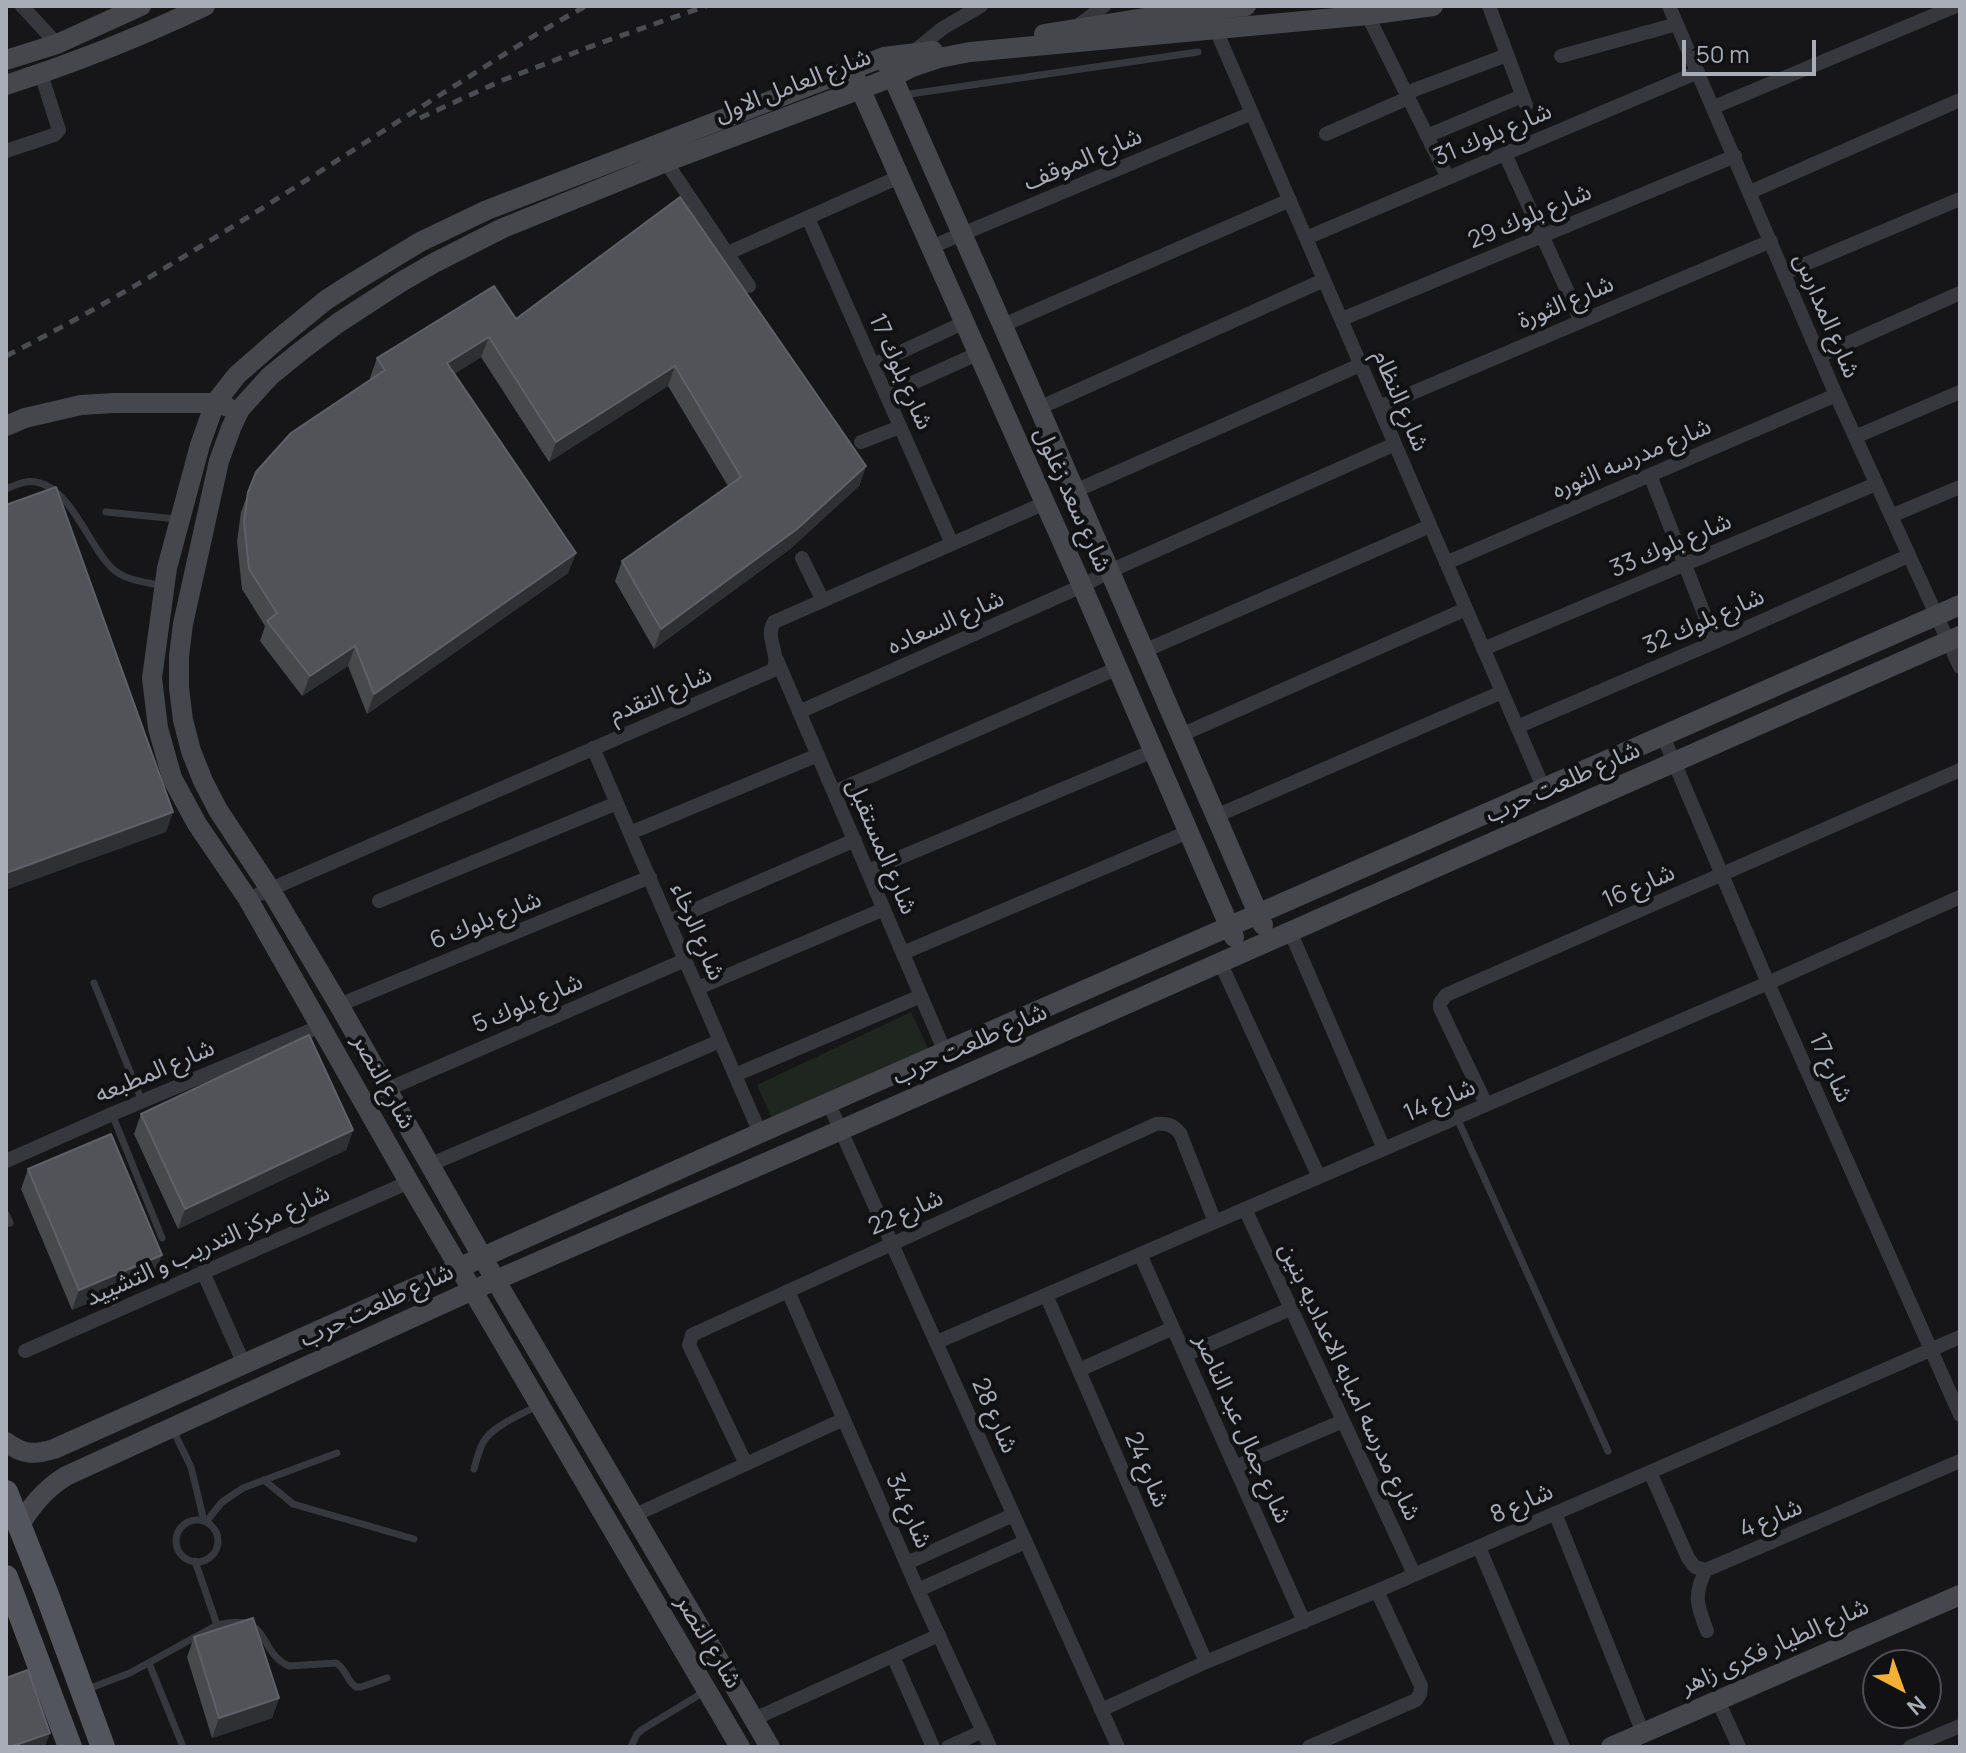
<!DOCTYPE html>
<html>
<head>
<meta charset="utf-8">
<style>
  body { margin:0 }
  #map { position:relative; width:1966px; height:1753px; overflow:hidden; background:#161618; font-family:Manrope,sans-serif }
  canvas { display:block }
  .frame { position:absolute; inset:0; border:8px solid #a8adb8; pointer-events:none }
  .north { position:absolute; left:1862px; top:1649px; width:80px; height:80px; box-sizing:border-box; background:#111113; border:2px solid #4d4f55; border-radius:50%; rotate:139deg; font-size:22px; font-weight:700; line-height:32px; text-align:center; color:#a8adb8 }
  .north::after { content:''; display:block; margin:auto; width:28px; height:36px; background:#f2b134; clip-path:polygon(50% 0,100% 100%,50% 72%,0 100%) }
  .scale { position:absolute; left:1682px; top:40px; width:134px; height:36px; box-sizing:border-box; border:4px solid #a8adb8; border-top:0; padding-left:10px; font-size:24px; line-height:28px; white-space:nowrap; color:#a8adb8; -webkit-text-stroke:6px #111113; paint-order:stroke }
</style>
</head>
<body>
<div id="map">
<canvas width="1966" height="1753"></canvas>
<div class="frame"></div>
<div class="north">N</div>
<div class="scale">50 m</div>
</div>
<script>
const context = document.querySelector('canvas').getContext('2d');
context.lineJoin = 'round';
function fill(path, color) {
  context.fillStyle = color;
  context.fill(path, 'evenodd');
}
function stroke(path, color, width, dash) {
  context.strokeStyle = color;
  context.lineWidth = width;
  context.lineCap = dash ? 'butt' : 'round';
  context.setLineDash(dash || []);
  context.stroke(path);
}
function write(font, color, halo, rows, align = 'center') {
  context.font = font + ' Manrope,"Noto Sans Arabic",sans-serif';
  context.lineWidth = 8;
  context.setLineDash([]);
  context.textBaseline = 'middle';
  context.strokeStyle = halo;
  context.fillStyle = color;
  for (const [text, x, y, turn = 0] of rows) {
    context.save();
    context.translate(x, y);
    context.rotate((+turn || 0) * Math.PI / 180);
    context.textAlign = isNaN(turn) ? turn : align;
    if (halo) context.strokeText(text, 0, 0);
    context.fillText(text, 0, 0);
    context.restore();
  }
}
fill(new Path2D(`
  M 911,1012 L 929,1050 L 773,1121 L 757,1085 Z`), '#1e261f');
stroke(new Path2D(`
  M 903,95 L 1198,52
  M 6,489 C 16,485 25,480 36,482 C 72,488 90,550 114,570 C 127,581 147,582 162,586
  M 106,512 L 177,519
  M 94,983 L 142,1101
  M 112,1114 L 162,1238
  M 1457,1118 L 1608,1451
  M 6,1214 L 10,1223
  M 173,1430 L 191,1467 L 204,1521
  M 474,1469 C 477,1459 479,1447 486,1438 C 498,1424 520,1415 537,1406
  M 264,1480 L 293,1504 L 414,1539
  M176 1541a21 21 0 1 1 42 0a21 21 0 1 1-42 0Z
  M 206,1522 L 222,1502 L 243,1488 L 337,1453
  M 195,1561 L 217,1625
  M 149,1663 L 183,1747
  M 85,1690 L 130,1673 L 217,1625 C 272,1611 256,1651 289,1666 L 336,1663 C 347,1669 346,1681 356,1687 L 361,1687 L 387,1678
  M 631,1747 L 637,1734 L 643,1729 L 704,1692`), '#37383d', 7);
stroke(new Path2D(`
  M 22,6 L 57,44
  M 1489,6 L 1526,105
  M 1669,6 L 1836,395 L 1960,667
  M 1365,10 L 1448,178
  M 1076,27 L 1104,6
  M 1216,30 L 1544,789
  M 912,53 L 943,28 L 981,6
  M 1561,56 L 1677,24
  M 1406,93 L 1507,55
  M 1714,107 L 1956,6
  M 1326,134 L 1408,98
  M 1427,136 L 1522,96
  M 6,151 L 54,135 L 59,130 L 41,74
  M 1505,154 L 1581,321
  M 666,162 L 749,286
  M 1750,192 L 1960,100
  M 808,218 L 952,544
  M 1306,238 L 1698,72
  M 931,247 L 1252,113
  M 728,253 L 899,177
  M 1784,273 L 1960,199
  M 1342,319 L 1735,156
  M 1001,326 L 1290,200
  M 1819,356 L 1960,293
  M 873,365 L 965,322
  M 886,395 L 979,353
  M 1379,407 L 1771,241
  M 1039,408 L 1324,280
  M 1855,437 L 1960,392
  M 861,442 L 900,427
  M 1650,475 L 1715,642
  M 1075,491 L 1360,365
  M 1891,516 L 1960,487
  M 802,558 L 823,601
  M 1446,563 L 1836,395
  M 1483,649 L 1876,484
  M 1144,651 L 1430,526
  M 777,660 L 945,1052
  M 799,712 L 1082,586 L 1110,571 L 1395,444
  M 1517,727 L 1715,642 L 1908,556
  M 1181,735 L 1466,609
  M 1663,736 L 1768,983 L 1960,1415
  M 593,748 L 760,1133
  M 834,792 L 1118,668
  M 1216,816 L 1502,692
  M 630,833 L 818,755
  M 868,871 L 1153,751
  M 248,899 L 769,672 L 773,670 C 781,653 764,637 774,622 L 1045,503
  M 379,901 L 617,803
  M 669,921 L 855,840
  M 1290,931 L 1384,1149
  M 903,953 L 1188,832
  M 1220,962 L 1319,1177
  M 698,988 L 884,909
  M 339,1005 L 650,877
  M 735,1075 L 921,996
  M 388,1089 L 685,960
  M 829,1104 L 1118,1747
  M 1486,1104 L 1440,1008 L 1440,1003 L 1446,995 L 1960,770
  M 6,1161 L 112,1114 L 321,1026
  M 429,1165 L 720,1041
  M 1245,1209 L 1414,1574
  M 1140,1254 L 1304,1622
  M 203,1272 L 244,1364
  M 788,1291 L 918,1590 L 990,1747
  M 1046,1295 L 1206,1662
  M 937,1342 L 1768,983 L 1960,897
  M 25,1351 L 409,1182
  M 1185,1355 L 1290,1309
  M 1079,1370 L 1173,1328
  M 746,1464 L 689,1345 L 692,1335 L 696,1333 L 1156,1124 C 1167,1123 1173,1125 1180,1133 L 1215,1222
  M 1235,1467 L 1343,1421
  M 1650,1472 L 1688,1558 L 1695,1567 L 1706,1570 L 1960,1461
  M 1555,1513 L 1643,1733
  M 635,1515 L 844,1419
  M 1479,1547 L 1563,1747
  M 907,1563 L 1013,1515
  M 1706,1570 C 1693,1595 1697,1605 1707,1631
  M 918,1590 L 1025,1542
  M 893,1656 L 933,1747
  M 1718,1701 L 1739,1747
  M 1101,1710 L 1206,1662 L 1377,1591 L 1960,1337
  M 754,1719 L 939,1635
  M 948,1747 L 983,1731
  M 1309,1747 L 1416,1700 L 1420,1694 L 1421,1686 L 1377,1591
  M 1910,1747 L 1960,1726`), '#37383d', 14);
stroke(new Path2D(`
  M 1044,34 L 1175,13 L 1246,6
  M 6,60 L 57,44 L 141,6
  M 887,64 L 1039,408 L 1263,925
  M 855,77 L 1082,586 L 1234,937
  M 6,85 C 74,63 140,37 205,6
  M 6,426 L 25,418 L 81,405 L 114,403 L 215,403 L 226,406
  M 6,1442 C 23,1455 34,1455 54,1449 L 760,1133 L 1960,605
  M 19,1526 C 32,1505 45,1489 66,1476 L 473,1290 L 841,1130 L 1960,636
  M 740,1747 L 409,1182 L 248,899 L 197,824 L 172,778 L 158,728 L 152,678 L 167,568 L 200,445 L 215,403 L 237,375 L 277,340 L 326,300 L 354,282 L 420,242 L 487,210 L 884,57 L 933,51
  M 770,1747 L 496,1281 L 339,1005 L 270,889 L 218,810 L 203,781 L 191,751 L 183,720 L 179,688 L 179,656 L 183,624 L 219,461 L 231,428 L 240,409 L 270,376 L 302,350 L 338,323 L 401,282 L 434,263 L 503,228 L 666,162 L 893,77 L 912,67 L 939,58 L 970,52 L 1368,15 L 1433,6
  M 1611,1747 L 1960,1595`), '#45474d', 20);
stroke(new Path2D(`
  M 6,1492 L 46,1592 L 103,1747
  M 6,1577 L 70,1747`), '#53555c', 24);
stroke(new Path2D(`
  M 420,118 L 503,80 L 600,43 L 706,6
  M 6,356 C 157,280 297,185 440,95 C 488,65 536,33 586,6`), '#4a4c52', 5, [10, 8]);
fill(new Path2D(`
  M 680,197 L 866,466 L 859,486 L 790,549 L 654,649 L 615,581 L 622,561 L 728,486 L 668,386 L 549,462 L 481,357 L 454,374 L 576,553 L 568,573 L 367,714 L 348,666 L 302,696 L 260,641 L 265,626 L 242,589 L 237,542 L 241,512 L 256,472 L 371,380 L 370,378 L 377,358 L 516,319 Z
  M 141,1114 L 353,1130 L 346,1150 L 178,1229 L 134,1134 Z
  M 28,1169 L 154,1275 L 72,1310 L 21,1189 Z
  M 194,1637 L 279,1698 L 272,1718 L 212,1738 L 187,1657 Z`), '#47494d');
fill(new Path2D(`
  M 489,337 L 481,357 L 440,383 L 447,363 Z
  M 675,366 L 668,386 L 549,462 L 556,442 Z
  M 866,466 L 859,486 L 790,549 L 654,649 L 661,629 Z
  M 576,553 L 568,573 L 367,714 L 374,694 Z
  M 355,646 L 348,666 L 302,696 L 310,676 Z
  M 173,812 L 166,832 L 6,890 L 6,873 Z
  M 353,1130 L 346,1150 L 178,1229 L 185,1209 Z
  M 162,1255 L 154,1275 L 72,1310 L 79,1290 Z
  M 279,1698 L 272,1718 L 212,1738 L 219,1718 Z
  M 50,1733 L 45,1747 L 10,1747 Z`), '#2f3033');
const building = new Path2D(`
  M 680,197 L 866,466 L 797,529 L 661,629 L 622,561 L 741,477 L 675,366 L 556,442 L 489,337 L 447,363 L 576,553 L 374,694 L 355,646 L 310,676 L 267,621 L 277,613 L 249,569 L 244,522 L 248,492 L 256,472 L 291,433 L 385,370 L 377,358 L 494,286 L 516,319 Z
  M 56,487 L 173,812 L 6,873 L 6,505 Z
  M 309,1035 L 353,1130 L 185,1209 L 141,1114 Z
  M 111,1134 L 162,1255 L 79,1290 L 28,1169 Z
  M 253,1618 L 279,1698 L 219,1718 L 194,1637 Z
  M 28,1670 L 50,1733 L 10,1747 L 7,1747 L 6,1678 Z`);
fill(building, '#525359');
stroke(building, '#5f6168', 2);
write('24px', '#a8adb8', '#111113', [
  ["شارع العامل الاول",793,86,-21],
  ["شارع بلوك 31",1493,135,-23],
  ["شارع الموقف",1083,160,-23],
  ["شارع بلوك 29",1530,217,-23],
  ["شارع الثورة",1566,303,-23],
  ["شارع المدارس",1826,316,67],
  ["شارع بلوك 17",900,372,66],
  ["شارع النظام",1400,401,67],
  ["شارع مدرسه الثوره",1632,459,-23],
  ["شارع سعد زغلول",1072,500,66],
  ["شارع بلوك 33",1671,546,-23],
  ["شارع بلوك 32",1704,622,-24],
  ["شارع السعاده",946,623,-24],
  ["شارع التقدم",661,695,-23],
  ["شارع طلعت حرب",1563,783,-24],
  ["شارع المستقبل",881,847,67],
  ["شارع 16",1639,887,-24],
  ["شارع بلوك 6",486,921,-22],
  ["شارع الرخاء",697,932,67],
  ["شارع بلوك 5",528,1004,-23],
  ["شارع طلعت حرب",970,1045,-24],
  ["شارع 17",1830,1068,66],
  ["شارع المطبعه",155,1072,-23],
  ["شارع النصر",383,1082,61],
  ["شارع 14",1440,1101,-23],
  ["شارع 22",906,1213,-24],
  ["شارع مركز التدريب و التشييد",208,1246,-24],
  ["شارع طلعت حرب",377,1306,-25],
  ["شارع مدرسه امبابه الاعداديه بنين",1349,1382,65],
  ["شارع 28",994,1416,66],
  ["شارع جمال عبد الناصر",1242,1429,66],
  ["شارع 24",1146,1470,67],
  ["شارع 8",1522,1504,-24],
  ["شارع 34",908,1511,66],
  ["شارع 4",1771,1519,-23],
  ["شارع النصر",708,1642,59],
  ["شارع الطيار فكرى زاهر",1775,1647,-24]
]);
</script>
</body>
</html>
